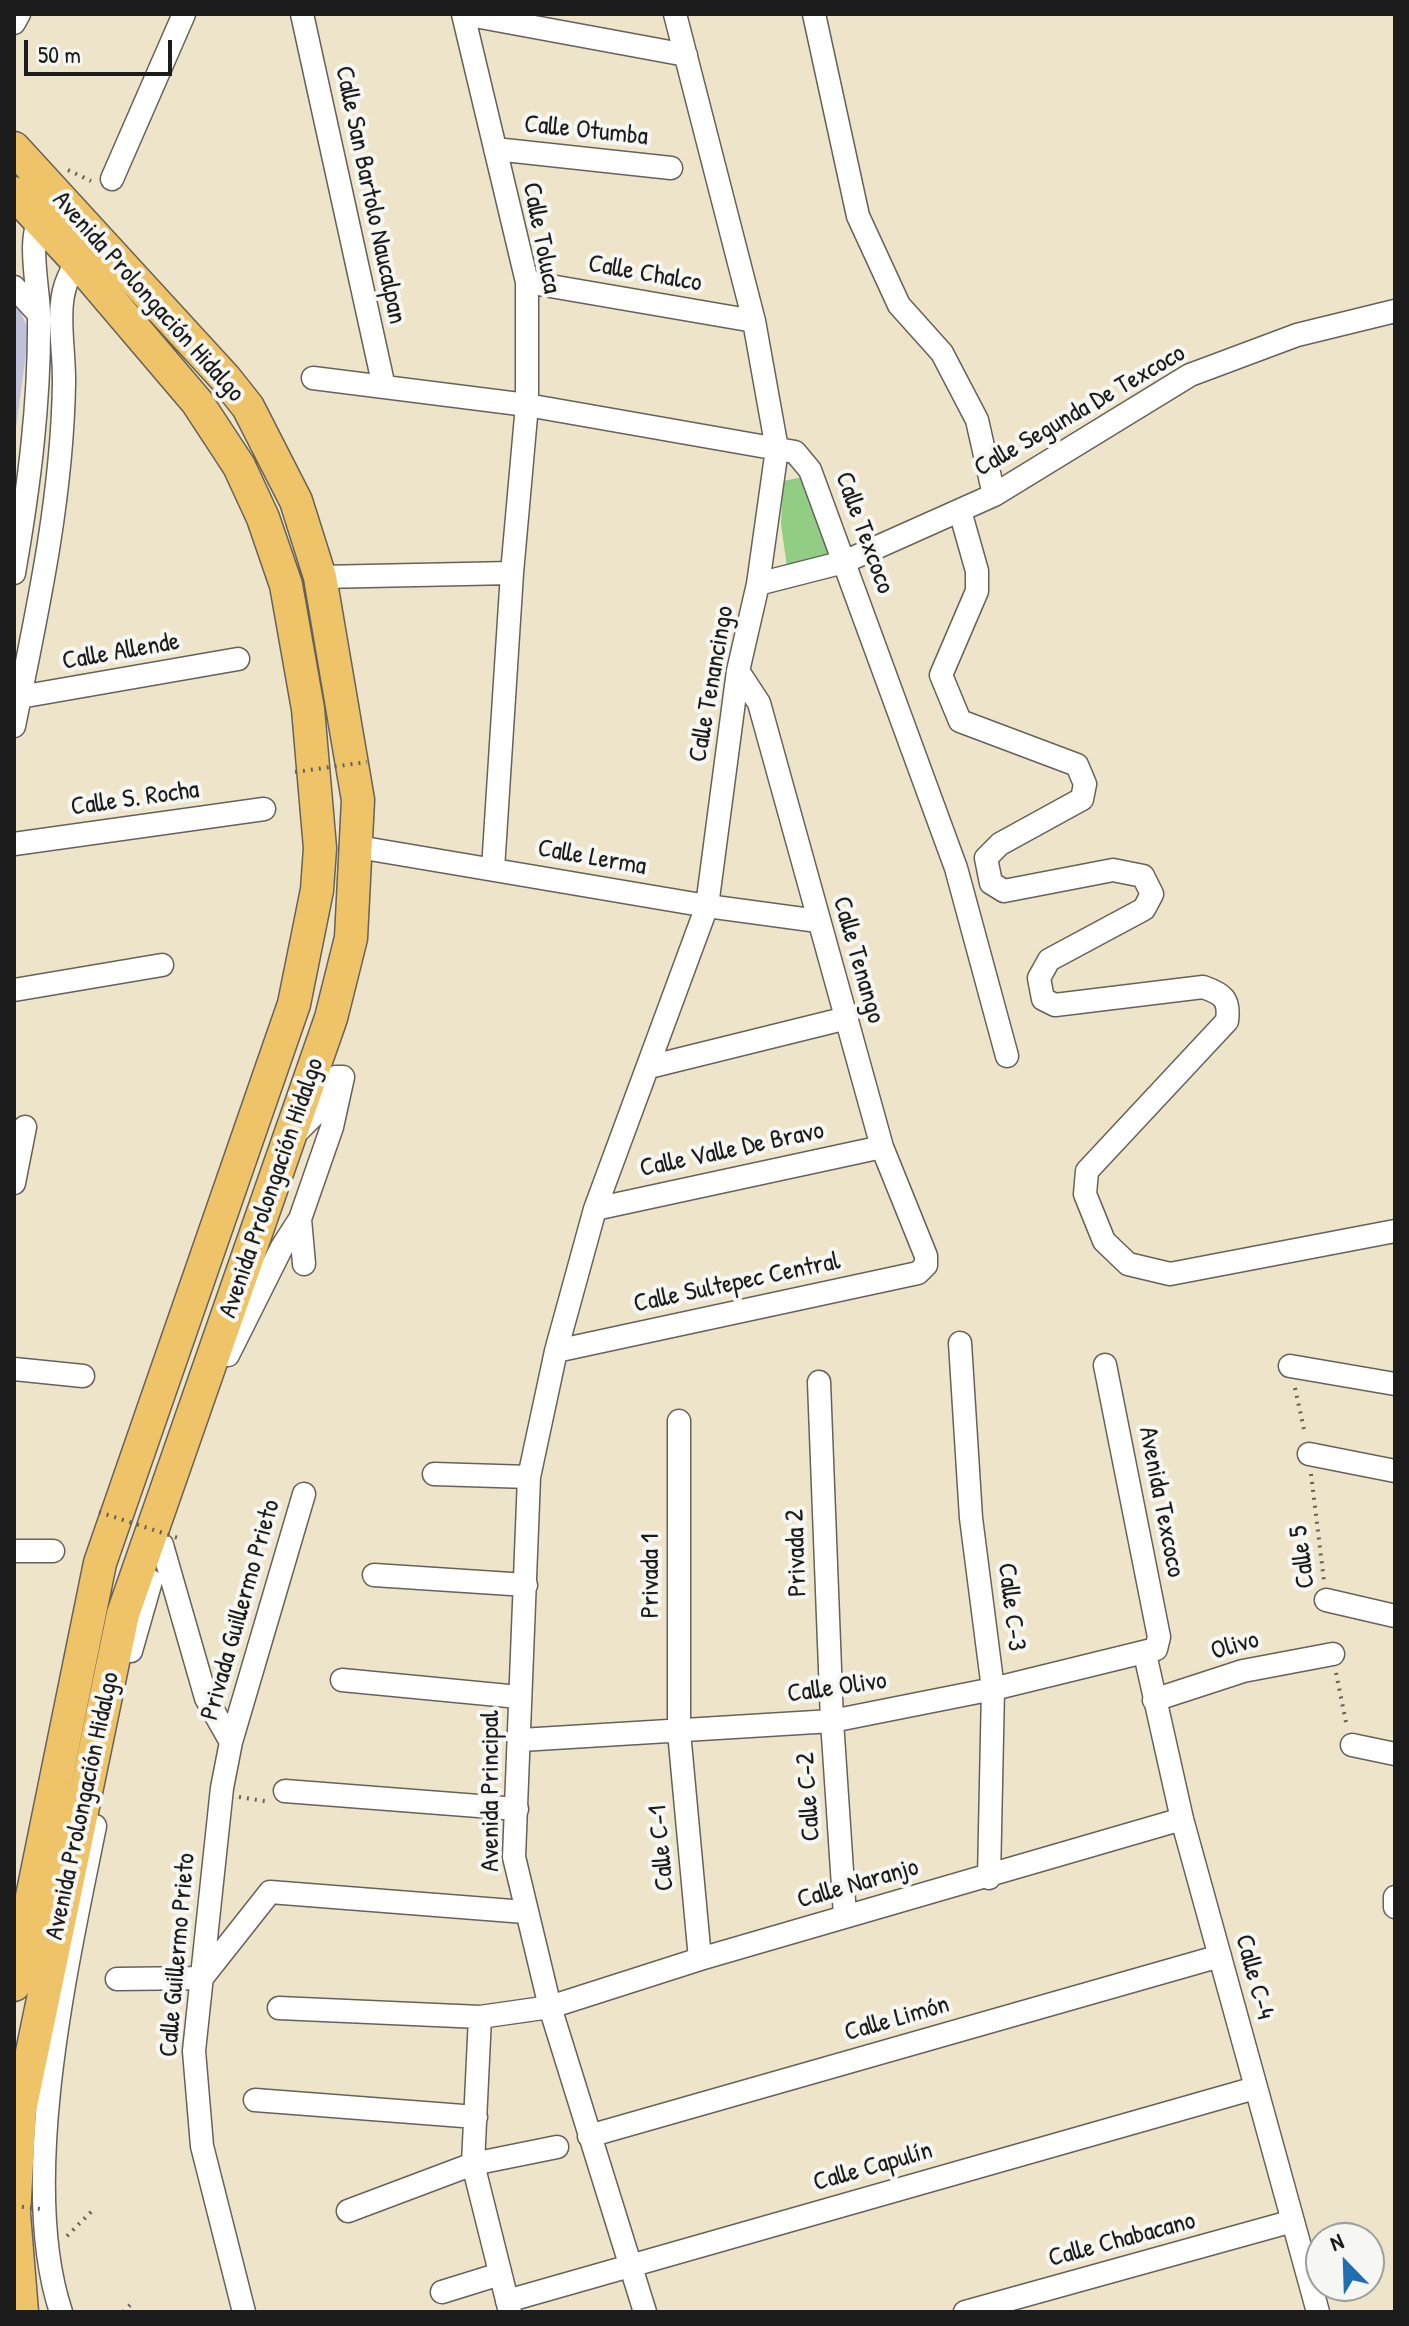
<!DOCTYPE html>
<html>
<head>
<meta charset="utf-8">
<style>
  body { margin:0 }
  #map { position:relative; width:1409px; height:2326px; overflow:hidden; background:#eee4ca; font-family:"Patrick Hand",sans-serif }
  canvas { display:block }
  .frame { position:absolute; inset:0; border:16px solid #1c1c1c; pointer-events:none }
  .north { position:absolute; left:1305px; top:2222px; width:80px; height:80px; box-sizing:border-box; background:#f6f6f2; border:2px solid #9f9f9c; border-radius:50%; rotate:337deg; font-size:22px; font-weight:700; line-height:32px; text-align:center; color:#1c1c1c }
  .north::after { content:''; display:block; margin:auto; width:28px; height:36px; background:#1f6fb2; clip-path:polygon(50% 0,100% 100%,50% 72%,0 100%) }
  .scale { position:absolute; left:24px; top:40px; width:148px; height:36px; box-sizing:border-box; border:4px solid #1c1c1c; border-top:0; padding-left:10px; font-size:24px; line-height:28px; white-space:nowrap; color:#1c1c1c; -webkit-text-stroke:6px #f6f6f2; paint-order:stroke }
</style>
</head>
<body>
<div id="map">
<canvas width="1409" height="2326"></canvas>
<div class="frame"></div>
<div class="north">N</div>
<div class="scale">50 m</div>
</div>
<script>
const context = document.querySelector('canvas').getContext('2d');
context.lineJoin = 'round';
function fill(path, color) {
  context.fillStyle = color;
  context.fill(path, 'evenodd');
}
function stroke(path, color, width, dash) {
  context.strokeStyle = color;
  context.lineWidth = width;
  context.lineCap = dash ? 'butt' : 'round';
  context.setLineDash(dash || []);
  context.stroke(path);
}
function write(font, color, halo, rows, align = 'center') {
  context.font = font + ' "Patrick Hand",sans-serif';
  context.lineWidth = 8;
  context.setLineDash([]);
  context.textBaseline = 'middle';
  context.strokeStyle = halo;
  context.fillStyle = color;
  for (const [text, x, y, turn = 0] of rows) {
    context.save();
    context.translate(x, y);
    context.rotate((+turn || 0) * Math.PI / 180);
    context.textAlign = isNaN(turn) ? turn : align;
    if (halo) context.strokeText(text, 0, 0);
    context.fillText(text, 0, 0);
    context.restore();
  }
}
fill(new Path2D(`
  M 14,297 L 29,331 L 14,443 Z`), '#c0c2dd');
fill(new Path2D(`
  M 803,477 L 831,555 L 787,567 L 781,524 L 783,481 Z`), '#91ce83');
const minor = new Path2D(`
  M 302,14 L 384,387
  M 463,14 L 527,282 L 527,405 L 512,573 L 493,869
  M 464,14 L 686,55
  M 814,14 L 858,216 L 899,305 L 942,353 L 977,420 L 994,495
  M 14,23 L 19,14
  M 495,149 L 671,168
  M 112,179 L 184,14
  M 527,282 L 754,321
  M 14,287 L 39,314
  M 313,378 L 527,405 L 795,452 L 810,470 L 956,868 L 1007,1056
  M 960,511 L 977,571 L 977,591 L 941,675 L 960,721 L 1077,765 L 1085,784 L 1082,799 L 1000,844 L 986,858 L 991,883 L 1004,891 L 1113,870 L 1143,876 L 1152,894 L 1144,909 L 1049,960 L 1039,978 L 1043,999 L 1055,1005 L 1203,987 C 1223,994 1230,999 1227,1021 L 1087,1171 L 1085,1194 L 1104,1241 L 1128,1264 L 1170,1274 L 1395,1231
  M 14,573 C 29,487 40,402 39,315 C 39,289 25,232 44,213
  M 320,577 L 512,573
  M 758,584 L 844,562 L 994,495 L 1190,375 L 1297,335 L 1395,311
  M 14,698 L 238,659
  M 14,726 C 37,613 62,500 64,384 C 65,335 48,290 86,252
  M 14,844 L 264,809
  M 358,847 L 707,906 L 818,921
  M 14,990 L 162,965
  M 649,1067 L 847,1018
  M 294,1135 L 319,1110 L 336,1077 L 343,1077 L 332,1127 L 300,1219 L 304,1264
  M 14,1183 L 25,1127
  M 595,1209 L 882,1147
  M 960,1343 L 971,1518 L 993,1689 L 989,1878
  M 556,1351 L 918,1273 L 926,1265 L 926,1256 L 882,1147 L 759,703 L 738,671
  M 228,1355 L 282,1247 L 300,1219
  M 1290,1366 L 1395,1384
  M 14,1369 L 83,1376
  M 819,1382 L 832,1721 L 845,1916
  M 679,1421 L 679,1732 L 700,1959
  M 1309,1454 L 1395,1471
  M 434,1474 L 529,1477
  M 162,1545 L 206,1698 L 231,1742
  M 14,1551 L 53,1551
  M 374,1575 L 526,1585
  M 1326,1600 L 1395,1616
  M 131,1651 L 151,1581
  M 1145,1654 L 1182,1819 L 1318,2312
  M 342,1680 L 519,1697
  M 1154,1700 L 1243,1671 L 1333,1654
  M 521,1740 L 832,1721 L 993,1689 L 1156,1649 L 1159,1637 L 1105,1365
  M 1352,1745 L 1395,1754
  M 285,1791 L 517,1809
  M 1395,1897 L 1395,1907
  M 117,1979 L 202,1978 L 270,1892 L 525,1912
  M 279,2008 L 480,2017 L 550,2007 L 700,1959 L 1182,1819
  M 480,2017 L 473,2164 L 510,2312
  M 255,2100 L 476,2117
  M 589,2136 L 1220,1956
  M 348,2211 L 473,2164 L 557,2147
  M 442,2292 L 500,2274
  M 507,2301 L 1255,2088
  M 61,2312 C 17,2180 68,1961 95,1826
  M 244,2312 L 202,2146 L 194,2051 L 222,1788 L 231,1742 L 304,1494
  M 645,2312 L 550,2007 L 514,1857 L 529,1477 L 556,1351 L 595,1209 L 707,906 L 738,671 L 758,584 L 777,449 L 754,321 L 675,14
  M 965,2312 L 1293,2221`);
const highway = new Path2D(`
  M 14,148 L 225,378 L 248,407 L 296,501 L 320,577 L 358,800 L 351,938 L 331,1018 L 123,1614 L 20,2110 L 14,2214 L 22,2312
  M 14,193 L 77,261 L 197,402 L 239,466 L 263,518 L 286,585 L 308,709 L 320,848 L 317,890 L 294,1004 L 100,1563 L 14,1985`);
stroke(minor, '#666259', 25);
stroke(highway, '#666259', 35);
stroke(new Path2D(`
  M 68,170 L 91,181
  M 1295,1388 L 1305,1434
  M 1311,1474 L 1324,1581
  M 1336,1673 L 1347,1727
  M 239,1797 L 270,1802
  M 67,2236 L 94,2209
  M 123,2312 L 130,2305`), '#666259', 4, [2, 6]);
stroke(minor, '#fff', 22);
stroke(highway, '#efc469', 32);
stroke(new Path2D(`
  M 295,772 L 367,762
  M 99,1512 L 178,1538
  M 14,2206 L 41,2209`), '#666259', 4, [2, 6]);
write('26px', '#1c1c1c', '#f6f6f2', [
  ["Calle Otumba",586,131,6],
  ["Calle San Bartolo Naucalpan",370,195,78],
  ["Calle Toluca",541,238,79],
  ["Calle Chalco",645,274,10],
  ["Avenida Prolongación Hidalgo",148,297,48],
  ["Calle Segunda De Texcoco",1080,411,-30],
  ["Calle Texcoco",864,533,70],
  ["Calle Allende",121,652,-10],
  ["Calle Tenancingo",712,684,-80],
  ["Calle S. Rocha",135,799,-8],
  ["Calle Lerma",592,858,10],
  ["Calle Tenango",858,960,74],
  ["Calle Valle De Bravo",732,1150,-12],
  ["Avenida Prolongación Hidalgo",272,1188,-71],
  ["Calle Sultepec Central",737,1283,-12],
  ["Avenida Texcoco",1161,1502,79],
  ["Privada 2",797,1553,-92],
  ["Calle 5",1303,1557,-97],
  ["Privada 1",651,1576,-90],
  ["Calle C-3",1011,1607,83],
  ["Privada Guillermo Prieto",241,1610,-74],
  ["Olivo",1235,1646,-16],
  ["Calle Olivo",837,1688,-8],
  ["Avenida Principal",491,1791,-90],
  ["Calle C-2",809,1797,-94],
  ["Avenida Prolongación Hidalgo",83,1806,-78],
  ["Calle C-1",662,1848,-95],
  ["Calle Naranjo",858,1884,-16],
  ["Calle Guillermo Prieto",178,1955,-85],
  ["Calle C-4",1254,1977,75],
  ["Calle Limón",897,2019,-16],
  ["Calle Capulín",873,2167,-16],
  ["Calle Chabacano",1122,2240,-15]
]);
</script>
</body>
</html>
